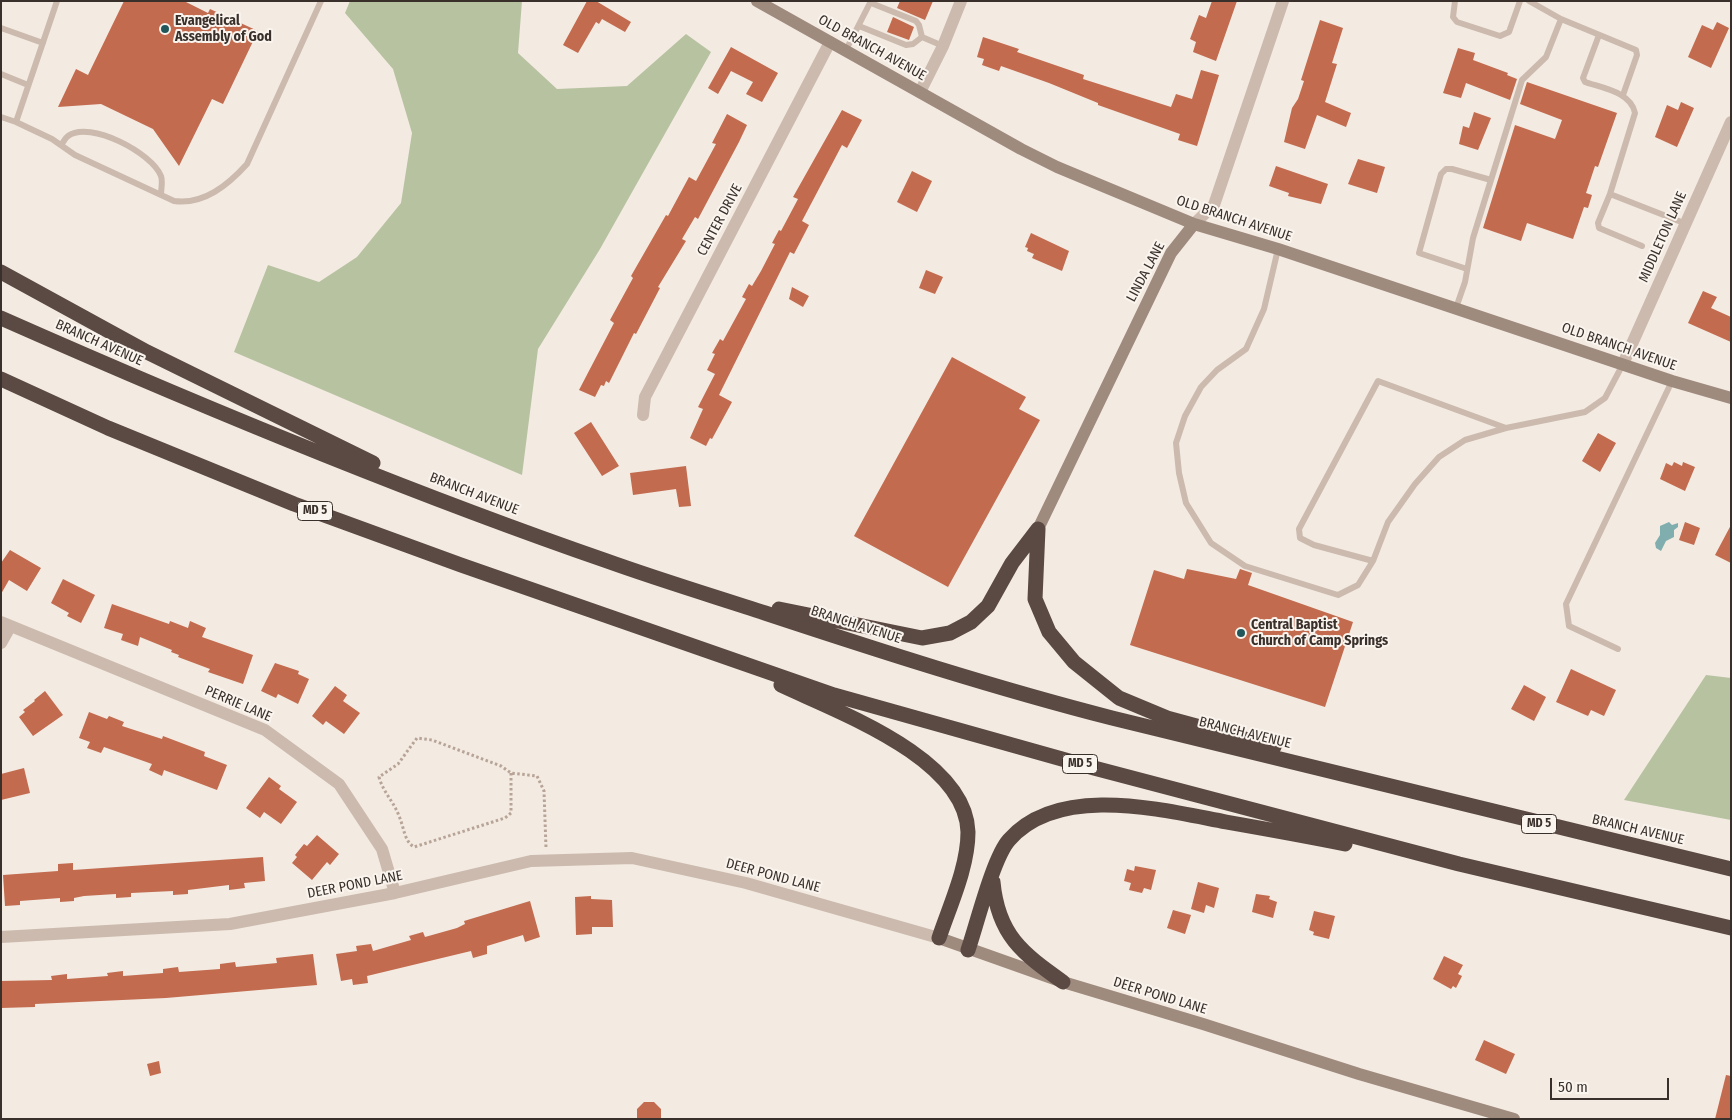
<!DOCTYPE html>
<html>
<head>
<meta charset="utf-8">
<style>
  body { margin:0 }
  #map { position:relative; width:1732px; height:1120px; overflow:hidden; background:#f3eae1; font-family:"Fira Sans Condensed",sans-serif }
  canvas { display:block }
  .frame { position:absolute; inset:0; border:2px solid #3a302b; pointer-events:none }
  .scale { position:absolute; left:1550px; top:1078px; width:119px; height:22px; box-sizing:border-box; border:2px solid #3a302b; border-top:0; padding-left:6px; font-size:15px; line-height:18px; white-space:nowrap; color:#3a302b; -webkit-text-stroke:4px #faf4ee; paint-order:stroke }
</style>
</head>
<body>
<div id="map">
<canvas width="1732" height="1120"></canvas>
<div class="frame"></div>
<div class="scale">50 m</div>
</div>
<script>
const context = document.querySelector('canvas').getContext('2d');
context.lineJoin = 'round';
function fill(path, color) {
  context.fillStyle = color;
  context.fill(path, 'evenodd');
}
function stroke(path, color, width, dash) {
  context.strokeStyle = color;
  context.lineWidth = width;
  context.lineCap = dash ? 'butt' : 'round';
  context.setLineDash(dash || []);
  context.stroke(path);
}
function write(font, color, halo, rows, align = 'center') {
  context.font = font + ' "Fira Sans Condensed",sans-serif';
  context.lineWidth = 4;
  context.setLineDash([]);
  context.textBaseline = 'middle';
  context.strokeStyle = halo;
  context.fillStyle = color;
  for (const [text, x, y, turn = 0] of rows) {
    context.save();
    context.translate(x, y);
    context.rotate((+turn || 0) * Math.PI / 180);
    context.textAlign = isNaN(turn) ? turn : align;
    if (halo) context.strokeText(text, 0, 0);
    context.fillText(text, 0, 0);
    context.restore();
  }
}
fill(new Path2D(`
  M 350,1 L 522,1 L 518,53 L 557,89 L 627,86 L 686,34 L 711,52 L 600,249 L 538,349 L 522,475 L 234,352 L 268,265 L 319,282 L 357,257 L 401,203 L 412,133 L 393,69 L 345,13 Z
  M 1706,675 L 1731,678 L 1731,820 L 1624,800 Z`), '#b7c2a1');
fill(new Path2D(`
  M 1669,522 L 1672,525 L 1678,523 L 1678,527 L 1674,530 L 1674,537 L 1666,541 L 1661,551 L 1656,548 L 1655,543 L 1660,535 L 1660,526 Z`), '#80aeaf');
fill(new Path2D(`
  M 124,1 L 184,1 L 208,13 L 210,9 L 258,31 L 223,104 L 212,99 L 179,166 L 153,129 L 101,104 L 58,107 L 76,69 L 88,75 Z
  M 587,1 L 596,1 L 631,22 L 625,32 L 602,19 L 599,24 L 596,22 L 578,53 L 563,45 Z
  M 900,1 L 933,1 L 925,20 L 897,8 Z
  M 1212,1 L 1237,1 L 1216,61 L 1193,52 L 1196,42 L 1190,39 L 1199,15 L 1206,18 Z
  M 893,17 L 914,27 L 909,40 L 887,32 Z
  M 1320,20 L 1343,28 L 1332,63 L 1337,64 L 1325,102 L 1351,113 L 1346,127 L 1317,115 L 1305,149 L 1284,142 L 1292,108 L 1298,99 L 1304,81 L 1301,80 Z
  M 1717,22 L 1729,28 L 1711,68 L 1688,57 L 1702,25 L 1713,30 Z
  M 983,37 L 1019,49 L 1017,52 L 1084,75 L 1083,79 L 1171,107 L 1176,94 L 1192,99 L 1201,70 L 1219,75 L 1197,146 L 1178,140 L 1180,134 L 1098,105 L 1098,103 L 1049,83 L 1001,66 L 999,71 L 982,65 L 984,59 L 977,57 Z
  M 731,47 L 778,73 L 762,102 L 746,94 L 753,82 L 731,71 L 718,94 L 708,88 Z
  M 1458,48 L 1475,53 L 1473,60 L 1508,73 L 1507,75 L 1517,79 L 1510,100 L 1466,83 L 1461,98 L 1443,93 Z
  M 1527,82 L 1617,113 L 1598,167 L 1595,166 L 1586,193 L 1592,195 L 1588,208 L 1584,207 L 1573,239 L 1527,223 L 1521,241 L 1483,228 L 1515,125 L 1555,139 L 1562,120 L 1520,104 Z
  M 1681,102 L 1694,108 L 1677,147 L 1655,137 L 1667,105 L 1678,110 Z
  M 842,110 L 862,120 L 847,148 L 842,145 L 802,221 L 809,225 L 794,254 L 790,252 L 719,395 L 732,402 L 712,439 L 710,438 L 706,446 L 690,438 L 703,409 L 698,407 L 715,374 L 707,370 L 715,354 L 712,353 L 720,339 L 723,341 L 746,299 L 742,297 L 749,284 L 752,286 L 761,271 L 775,244 L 772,243 L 779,230 L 781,231 L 798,199 L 793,197 Z
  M 1474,112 L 1491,118 L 1478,150 L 1459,144 L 1463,126 L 1469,128 Z
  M 727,114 L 747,125 L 739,142 L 698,219 L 695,217 L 682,239 L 686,241 L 658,287 L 660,288 L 636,334 L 634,333 L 609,383 L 606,381 L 604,386 L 601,385 L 595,397 L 579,390 L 614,323 L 610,320 L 633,278 L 631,276 L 666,215 L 668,216 L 689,177 L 696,181 L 716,144 L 712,143 Z
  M 1358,159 L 1385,167 L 1377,193 L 1348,184 Z
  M 1276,166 L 1328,184 L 1321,204 L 1288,196 L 1289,193 L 1269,186 Z
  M 912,171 L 932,181 L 917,212 L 897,202 Z
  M 1031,233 L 1069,251 L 1062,271 L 1032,258 L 1034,254 L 1027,251 L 1028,248 L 1025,247 Z
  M 926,270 L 943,277 L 935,294 L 919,288 Z
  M 792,287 L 809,296 L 803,307 L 789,299 Z
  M 1703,291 L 1717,297 L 1711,308 L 1731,317 L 1731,342 L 1688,323 Z
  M 952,357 L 1026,397 L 1019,409 L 1040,420 L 948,587 L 854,536 Z
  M 591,422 L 619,466 L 602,476 L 574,433 Z
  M 1598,433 L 1616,443 L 1600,472 L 1582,461 Z
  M 1674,462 L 1682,466 L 1683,462 L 1695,467 L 1685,491 L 1660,479 L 1666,463 L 1672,466 Z
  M 686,466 L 691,506 L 679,507 L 676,489 L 633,495 L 630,473 Z
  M 1685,522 L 1700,528 L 1694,545 L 1679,540 Z
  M 1731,525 L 1731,563 L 1715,555 Z
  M 10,550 L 41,568 L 27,591 L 9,580 L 1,594 L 1,563 Z
  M 1187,569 L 1236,579 L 1240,569 L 1252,573 L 1248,585 L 1353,622 L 1325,707 L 1130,645 L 1154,570 L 1184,579 Z
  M 63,579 L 95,595 L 81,623 L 67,616 L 69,613 L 51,603 Z
  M 112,604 L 169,624 L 170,621 L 188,628 L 190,621 L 206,628 L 202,637 L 253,655 L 243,684 L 208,672 L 210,669 L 178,657 L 179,655 L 171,652 L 172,650 L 140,637 L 138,646 L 121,640 L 123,634 L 104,628 Z
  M 275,663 L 299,671 L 298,674 L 309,679 L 298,704 L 278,694 L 276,698 L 261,691 Z
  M 1571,669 L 1616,690 L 1604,716 L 1591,710 L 1588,716 L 1556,702 Z
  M 1524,685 L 1546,697 L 1534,721 L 1511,709 Z
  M 335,686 L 347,695 L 343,701 L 360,713 L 344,734 L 326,721 L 323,725 L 312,716 Z
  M 45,691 L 63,715 L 33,736 L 19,717 L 25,712 L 23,710 L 35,701 L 34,700 Z
  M 89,712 L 107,719 L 109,716 L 124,722 L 122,726 L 162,739 L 163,736 L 205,752 L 204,756 L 227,765 L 217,790 L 164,770 L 162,776 L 149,770 L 152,764 L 104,747 L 101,753 L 87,748 L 90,742 L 79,738 Z
  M 24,768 L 30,793 L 1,800 L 1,774 Z
  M 269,777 L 281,786 L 279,789 L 297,802 L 281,824 L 264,812 L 260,818 L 246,808 Z
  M 317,835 L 339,854 L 330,865 L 327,862 L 312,880 L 292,863 L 297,857 L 295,855 L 304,844 L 307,846 Z
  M 263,857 L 265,881 L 244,883 L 245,888 L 229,890 L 229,885 L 188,890 L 188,894 L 173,895 L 173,891 L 131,893 L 131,897 L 116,898 L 116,894 L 84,896 L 74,898 L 74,901 L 60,902 L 60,898 L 20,901 L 20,905 L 5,906 L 3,875 L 58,871 L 58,864 L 73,863 L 73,870 Z
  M 1135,866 L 1156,870 L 1151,890 L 1144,888 L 1142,893 L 1129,890 L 1131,883 L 1124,881 L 1127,869 L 1134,871 Z
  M 1198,882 L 1219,888 L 1214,908 L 1206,905 L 1204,913 L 1191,909 Z
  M 1256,894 L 1270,896 L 1269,899 L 1277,902 L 1273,918 L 1252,912 Z
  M 591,896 L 591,899 L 612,900 L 613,927 L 592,927 L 592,934 L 576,935 L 575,897 Z
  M 530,901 L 540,937 L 525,942 L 523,935 L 487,946 L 487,954 L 473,958 L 471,951 L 367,976 L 368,983 L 353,985 L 352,979 L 341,981 L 336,954 L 357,951 L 356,946 L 371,944 L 373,951 L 411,940 L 409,936 L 423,932 L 425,937 L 457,928 L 465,924 L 464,921 Z
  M 1173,910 L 1191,915 L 1185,934 L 1167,928 Z
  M 1314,911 L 1335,916 L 1329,939 L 1313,935 L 1314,932 L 1309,930 Z
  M 313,954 L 317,985 L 166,998 L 35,1004 L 35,1007 L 1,1008 L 1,981 L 52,980 L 51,976 L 67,974 L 67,979 L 108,976 L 107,973 L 123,971 L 123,976 L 163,973 L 163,969 L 178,967 L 179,972 L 220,969 L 220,964 L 235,962 L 236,967 L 277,963 L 276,958 Z
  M 1444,956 L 1463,965 L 1458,974 L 1462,976 L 1456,988 L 1453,986 L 1451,989 L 1433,979 Z
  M 1484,1040 L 1515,1054 L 1506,1074 L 1475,1060 Z
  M 159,1061 L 161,1073 L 150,1076 L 147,1064 Z
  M 1726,1075 L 1731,1076 L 1731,1119 L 1715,1119 Z
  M 644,1102 L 654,1102 L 661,1109 L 661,1119 L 637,1119 L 637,1109 Z`), '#c26b4f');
stroke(new Path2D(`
  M 511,773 L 511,813 L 505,818 L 414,847 C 404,841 404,827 399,816 C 394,802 383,792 379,777 L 398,764 L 417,738 L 432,740 L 501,766 L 511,773 L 537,776 L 544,791 L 546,848`), '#b7a497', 3, [2.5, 2.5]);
stroke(new Path2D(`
  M 1455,1 L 1453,17 L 1457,22 L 1500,36 L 1509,32 L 1520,1
  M 1529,1 L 1561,19 L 1636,50 L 1637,55 L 1623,95
  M 871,3 L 916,21 L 919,25 L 922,37 L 943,46
  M 859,26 L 906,45 L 913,44 L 922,37
  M 1,28 L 43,43
  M 1599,35 L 1583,78 L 1585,82 C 1602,88 1631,92 1635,113 L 1610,194
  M 846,50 L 871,1
  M 1,74 L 28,85
  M 1,117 L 16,122 L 57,1
  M 16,122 L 52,139 L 75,155 L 174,201 C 204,205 228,185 247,164 L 321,1
  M 61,145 C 63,143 65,138 68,136 C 90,120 152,153 161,176 C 163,181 161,189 161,195
  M 1642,246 L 1599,228 L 1598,223 L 1610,194 L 1684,223
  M 1278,249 L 1264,309 L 1246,349 L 1217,370 L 1201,387 L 1185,416 L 1176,443 L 1179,473 L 1186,503 L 1211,543 L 1245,566 L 1338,595 L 1358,585 L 1373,561 L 1388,522 L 1415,484 L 1439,457 L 1465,440 L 1506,428 L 1585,412 L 1605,398 L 1623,364
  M 1467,269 L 1419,253 L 1441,174 L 1446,169 L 1452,169 L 1491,180
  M 1456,308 L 1465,282 L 1473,238 L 1522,80 L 1546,57 L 1561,19
  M 1373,561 L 1314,545 L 1300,538 L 1299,529 L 1378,381 L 1506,428
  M 1618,649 L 1569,626 L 1566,604 L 1672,381`), '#cbbaad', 6);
stroke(new Path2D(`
  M 920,92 L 943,46 L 961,1
  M 1194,224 L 1214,205 L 1283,1
  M 1623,364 L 1731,122
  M 643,415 L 645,397 L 830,42
  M 1,622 L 265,730 L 339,784 L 382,849 L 395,893
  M 1,643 L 10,627
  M 1,937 L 230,924 L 395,893 L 531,861 L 632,858 L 746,883 L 939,938`), '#cbbaad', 12);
stroke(new Path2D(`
  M 757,1 L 1021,149 L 1057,167 L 1194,224 L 1278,249 L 1672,381 L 1731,398
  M 1038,529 L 1171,253 L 1194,224
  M 939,938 L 1063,982 L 1203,1024 L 1359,1074 L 1514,1119`), '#9f8a7e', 12);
stroke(new Path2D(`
  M 1,272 L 147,352 L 373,463
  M 1,318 C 200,406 402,490 607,561 C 660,580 713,596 765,613 C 880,651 995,688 1112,718 L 1731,869
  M 1,379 L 108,428 L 294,504 L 461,565 L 834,695 L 1094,768 L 1459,864 L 1731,928
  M 1038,529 L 1035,599 L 1049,632 L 1074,662 L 1119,698 L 1167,718 L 1274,747
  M 779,609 L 922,638 L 950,633 L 971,622 L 988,606 L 1012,563 L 1038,529
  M 781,685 C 838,712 966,758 968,832 C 968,867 950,905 939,938
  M 993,882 C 998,935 1022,953 1063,982
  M 968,950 C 977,924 993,858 1009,840 C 1059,783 1162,810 1226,822 C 1266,829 1305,836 1345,844`), '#5a4a43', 15);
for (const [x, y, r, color] of [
  [165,29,5,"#21575a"],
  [1241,633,5,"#21575a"]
]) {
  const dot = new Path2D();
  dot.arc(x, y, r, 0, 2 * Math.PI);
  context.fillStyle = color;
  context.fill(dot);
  stroke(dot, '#faf4ee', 2);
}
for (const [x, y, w] of [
  [315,511,35],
  [1080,764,35],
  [1539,824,35]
]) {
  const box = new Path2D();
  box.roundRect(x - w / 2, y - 9.5, w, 19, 4);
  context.fillStyle = '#faf4ee';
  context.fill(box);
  stroke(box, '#3a302b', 1);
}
write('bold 12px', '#3a302b', null, [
  ["MD 5",315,511],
  ["MD 5",1080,764],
  ["MD 5",1539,824]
]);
write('bold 14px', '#3a302b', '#faf4ee', [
  ["Evangelical",175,21],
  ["Assembly of God",175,37],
  ["Central Baptist",1251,625],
  ["Church of Camp Springs",1251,641]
], 'left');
write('14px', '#3a302b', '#faf4ee', [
  ["OLD BRANCH AVENUE",872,48,29],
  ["OLD BRANCH AVENUE",1234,219,18],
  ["CENTER DRIVE",720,220,-62],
  ["MIDDLETON LANE",1663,237,-66],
  ["LINDA LANE",1146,272,-62],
  ["BRANCH AVENUE",99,343,24],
  ["OLD BRANCH AVENUE",1619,347,19],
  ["BRANCH AVENUE",474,494,21],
  ["BRANCH AVENUE",856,625,18],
  ["PERRIE LANE",238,704,23],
  ["BRANCH AVENUE",1245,733,14],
  ["BRANCH AVENUE",1638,830,13],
  ["DEER POND LANE",773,876,15],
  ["DEER POND LANE",355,885,-11],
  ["DEER POND LANE",1160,996,17]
]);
</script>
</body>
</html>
